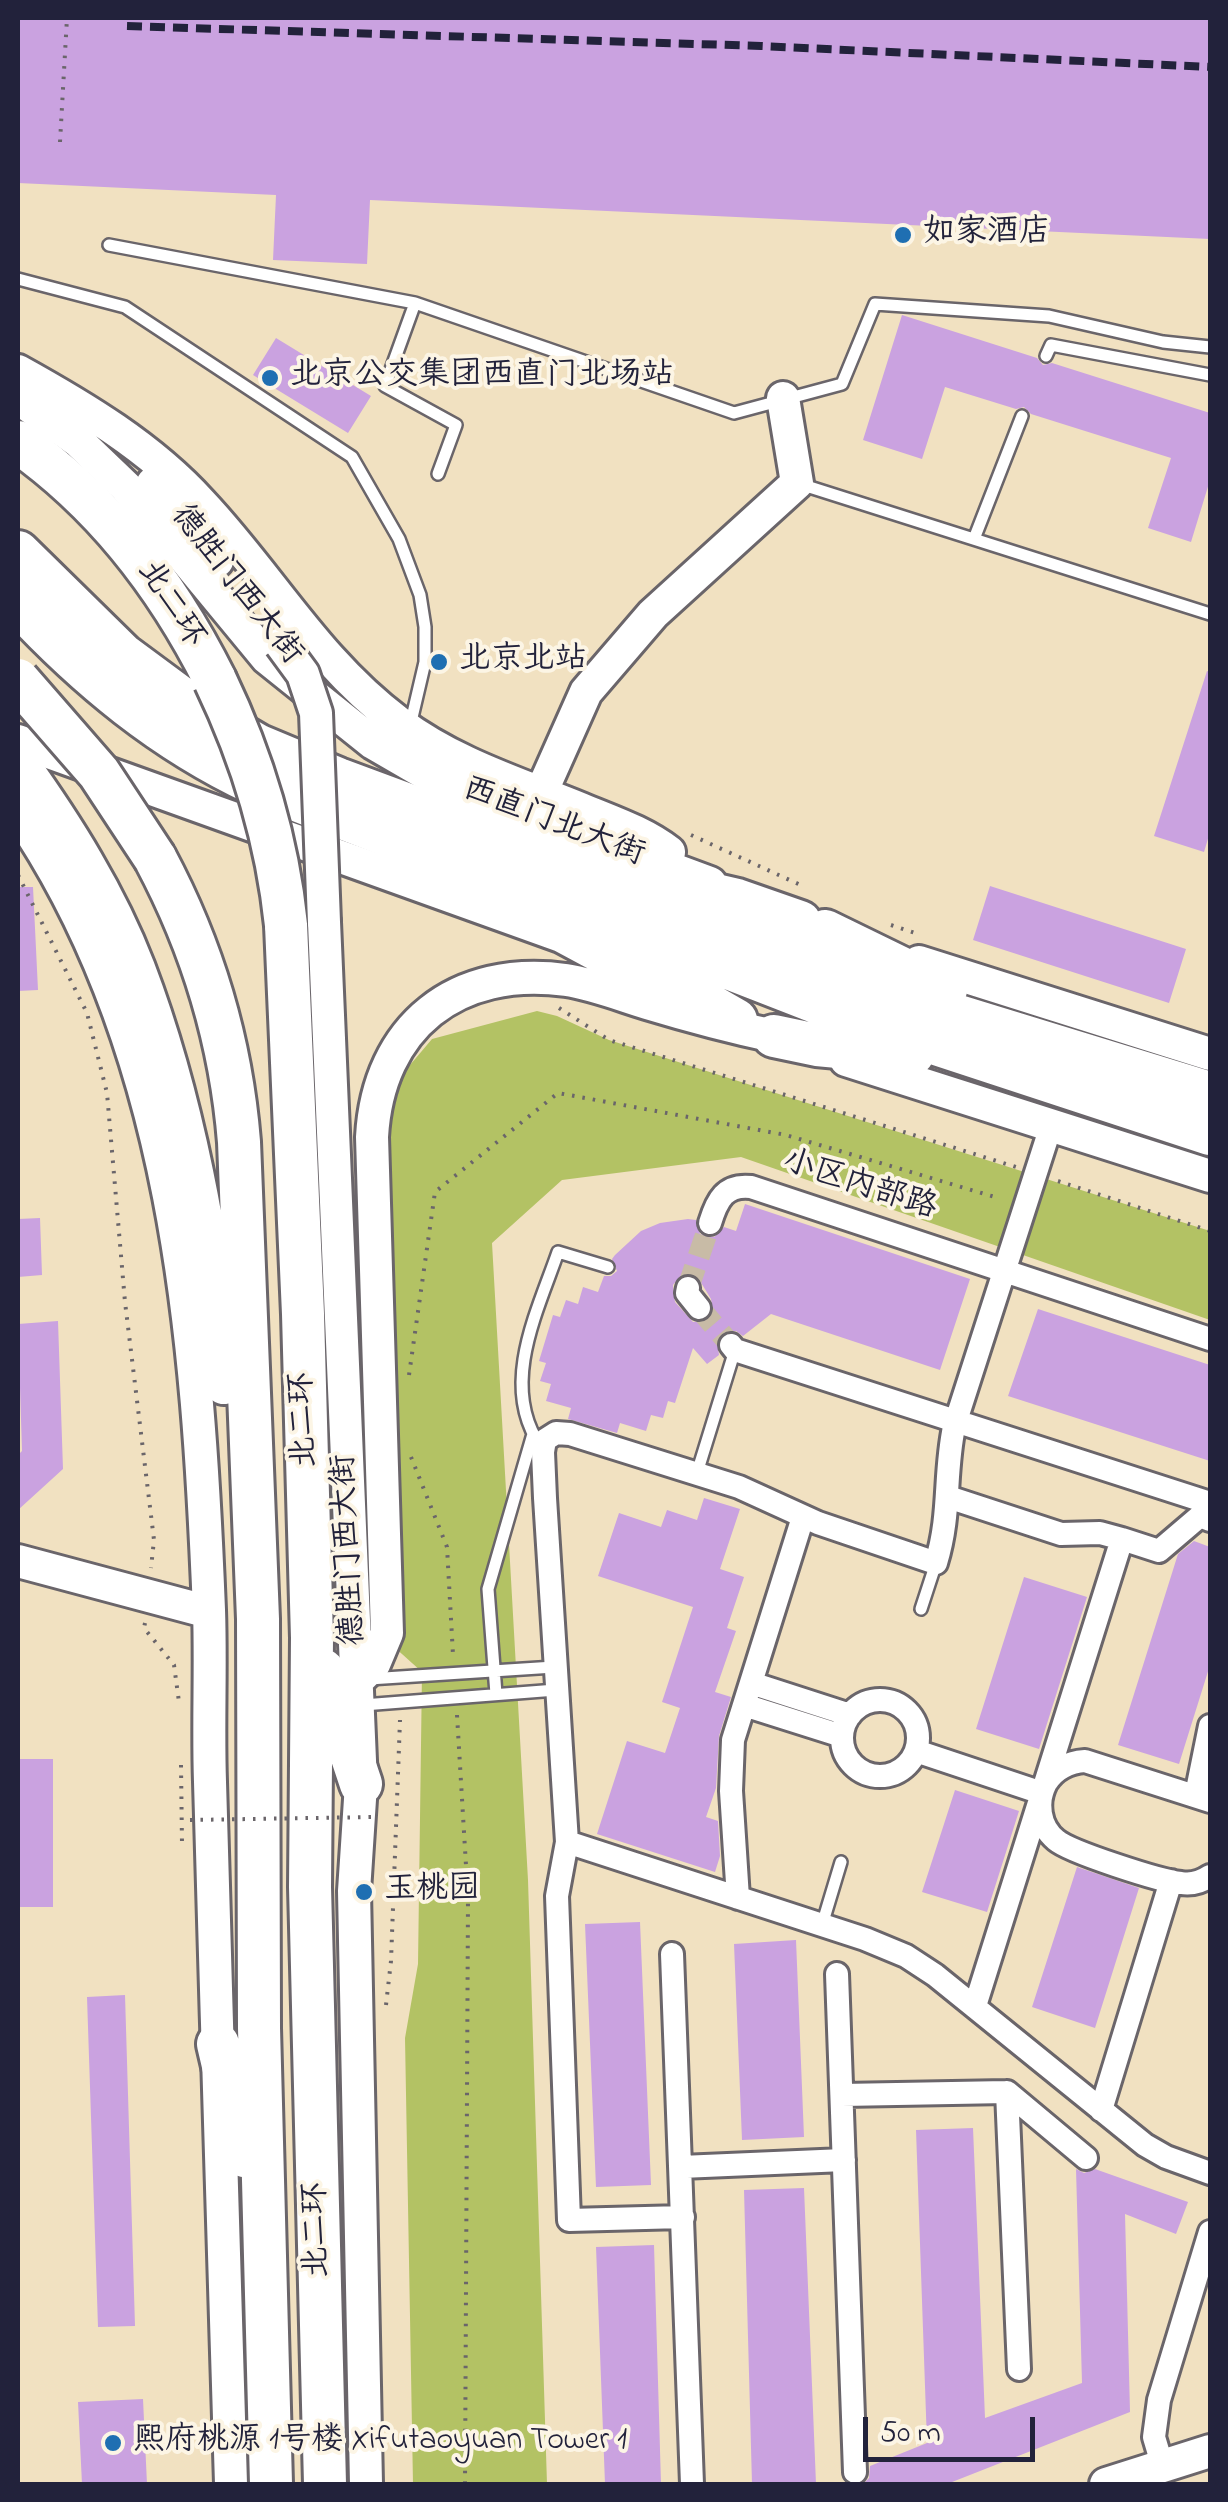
<!DOCTYPE html>
<html>
<head>
<meta charset="utf-8">
<style>
  body { margin:0 }
  #map { position:relative; width:1228px; height:2502px; overflow:hidden; background:#f1e1c1; font-family:"Indie Flower",sans-serif }
  canvas { display:block }
  .frame { position:absolute; inset:0; border:20px solid #22223b; pointer-events:none }
  .scale { position:absolute; left:863px; top:2417px; width:172px; height:45px; box-sizing:border-box; border:5px solid #22223b; border-top:0; padding-left:12px; font-size:30px; line-height:35px; white-space:nowrap; color:#22223b; -webkit-text-stroke:8px #fcf5e5; paint-order:stroke }
</style>
</head>
<body>
<div id="map">
<canvas width="1228" height="2502"></canvas>
<div class="frame"></div>
<div class="scale">50 m</div>
</div>
<script>
const context = document.querySelector('canvas').getContext('2d');
context.lineJoin = 'round';
function fill(path, color) {
  context.fillStyle = color;
  context.fill(path, 'evenodd');
}
function stroke(path, color, width, dash) {
  context.strokeStyle = color;
  context.lineWidth = width;
  context.lineCap = dash ? 'butt' : 'round';
  context.setLineDash(dash || []);
  context.stroke(path);
}
function write(font, color, halo, rows, align = 'center') {
  context.font = font + ' "Indie Flower","LXGW WenKai TC",sans-serif';
  context.lineWidth = 8;
  context.setLineDash([]);
  context.textBaseline = 'middle';
  context.strokeStyle = halo;
  context.fillStyle = color;
  for (const [text, x, y, turn = 0] of rows) {
    context.save();
    context.translate(x, y);
    context.rotate((+turn || 0) * Math.PI / 180);
    context.textAlign = isNaN(turn) ? turn : align;
    if (halo) context.strokeText(text, 0, 0);
    context.fillText(text, 0, 0);
    context.restore();
  }
}
fill(new Path2D(`
  M 537,1011 L 557,1016 L 609,1040 L 1210,1231 L 1210,1320 L 741,1157 L 562,1180 L 492,1243 L 528,1880 L 547,2484 L 413,2484 L 405,2038 L 418,1964 L 422,1672 L 392,1645 L 382,1131 L 399,1078 L 432,1039 Z`), '#b3c264');
fill(new Path2D(`
  M 18,18 L 1210,18 L 1210,239 L 370,200 L 367,264 L 273,260 L 276,195 L 18,183 Z
  M 902,315 L 1037,358 L 1043,365 L 1052,363 L 1210,413 L 1210,480 L 1191,542 L 1148,528 L 1171,458 L 1031,414 L 1024,407 L 1016,409 L 945,387 L 922,459 L 863,440 Z
  M 276,338 L 371,396 L 348,433 L 253,375 Z
  M 1207,671 L 1210,672 L 1210,832 L 1204,852 L 1154,836 Z
  M 990,886 L 1186,949 L 1169,1003 L 973,940 Z
  M 18,887 L 33,887 L 38,990 L 18,991 Z
  M 745,1204 L 970,1279 L 940,1370 L 771,1314 L 743,1336 L 736,1331 L 722,1333 L 717,1340 L 719,1355 L 707,1364 L 693,1348 L 675,1403 L 668,1401 L 663,1418 L 651,1415 L 646,1431 L 620,1423 L 617,1433 L 568,1419 L 571,1408 L 546,1401 L 551,1384 L 540,1381 L 546,1363 L 539,1361 L 553,1315 L 560,1317 L 566,1300 L 578,1304 L 583,1287 L 598,1292 L 604,1276 L 611,1276 L 617,1271 L 612,1259 L 615,1255 L 641,1231 L 660,1223 L 688,1219 L 696,1220 L 700,1234 L 714,1237 L 724,1227 L 736,1231 ZM 682,1274 L 697,1276 L 711,1299 L 713,1312 L 708,1320 L 693,1322 L 675,1302 L 673,1285 Z
  M 40,1218 L 42,1275 L 18,1277 L 18,1219 Z
  M 1038,1309 L 1210,1365 L 1210,1461 L 1008,1396 Z
  M 58,1321 L 63,1469 L 18,1510 L 18,1455 L 22,1451 L 18,1324 Z
  M 704,1498 L 740,1509 L 720,1569 L 744,1577 L 727,1628 L 736,1631 L 715,1692 L 731,1697 L 719,1736 L 716,1788 L 706,1817 L 718,1821 L 720,1856 L 715,1872 L 597,1834 L 627,1741 L 665,1753 L 680,1708 L 662,1702 L 693,1607 L 598,1576 L 619,1513 L 661,1527 L 667,1510 L 697,1520 Z
  M 1194,1541 L 1210,1547 L 1210,1665 L 1179,1764 L 1118,1745 L 1178,1554 Z
  M 1024,1577 L 1087,1597 L 1039,1749 L 976,1729 Z
  M 18,1759 L 53,1759 L 53,1907 L 18,1907 Z
  M 955,1790 L 1019,1811 L 987,1912 L 922,1892 Z
  M 1077,1867 L 1139,1888 L 1095,2028 L 1032,2007 Z
  M 640,1922 L 651,2185 L 596,2187 L 585,1924 Z
  M 796,1940 L 804,2137 L 742,2140 L 734,1944 Z
  M 125,1995 L 135,2326 L 98,2327 L 87,1997 Z
  M 973,2128 L 985,2418 L 1082,2383 L 1076,2169 L 1084,2173 L 1095,2169 L 1188,2202 L 1176,2234 L 1125,2214 L 1130,2412 L 947,2484 L 863,2484 L 869,2478 L 870,2466 L 927,2443 L 916,2130 Z
  M 804,2188 L 816,2484 L 752,2484 L 744,2190 Z
  M 654,2245 L 661,2484 L 605,2484 L 596,2247 Z
  M 143,2399 L 147,2484 L 82,2484 L 78,2402 Z`), '#caa2e0');
stroke(new Path2D(`
  M 688,1288 L 710,1223
  M 699,1308 L 731,1345`), '#c8bba6', 22, [22, 11]);
const lane = new Path2D(`
  M 109,245 L 415,303
  M 18,279 L 125,307 L 352,457 L 399,539 L 420,595 L 425,627 L 425,662 L 410,726
  M 1046,356 L 1051,345 L 1210,375
  M 438,474 L 456,425 L 385,386 L 415,303 L 734,413 L 842,384 L 875,304 L 1049,316 L 1163,342 L 1210,347
  M 800,484 L 1210,614
  M 974,539 L 1022,416
  M 536,1439 C 502,1380 538,1310 558,1252 L 608,1267
  M 697,1473 L 735,1350
  M 921,1609 L 936,1563
  M 369,1679 L 554,1667
  M 496,1694 L 488,1589 L 533,1434
  M 363,1705 L 556,1690
  M 822,1925 L 841,1862`);
const street = new Path2D(`
  M 1051,1126 L 954,1427 C 944,1475 951,1514 936,1563 L 818,1523 L 739,1487 L 570,1434 L 556,1433 L 545,1440 L 543,1452 L 545,1498 L 567,1842 L 865,1939 L 906,1956 L 935,1975 L 1145,2145 L 1166,2157 L 1210,2173
  M 710,1223 C 717,1200 725,1184 751,1187 L 1210,1339
  M 688,1288 L 687,1293 L 699,1308
  M 731,1345 L 735,1350 L 1210,1503
  M 948,1497 L 1061,1534 L 1100,1533 L 1122,1539
  M 751,1683 L 850,1715
  M842 1738a38 38 0 1 1 76 0a38 38 0 1 1-76 0Z
  M 744,1705 L 842,1736
  M 916,1751 L 1042,1793
  M 1196,1795 L 1210,1726
  M 1210,1801 L 1085,1761 C 1069,1762 1055,1769 1046,1783 C 1036,1802 1039,1826 1056,1840 C 1070,1852 1160,1881 1181,1883 C 1192,1885 1201,1882 1210,1876
  M 567,1842 L 557,1896 L 569,2220 L 683,2217
  M 738,1898 L 731,1791 L 733,1740 L 803,1517
  M 672,1954 L 692,2484
  M 837,1974 L 855,2472
  M 975,2006 L 1122,1539 L 1159,1551 L 1200,1516 L 1210,1520
  M 1007,2092 L 1019,2369
  M 842,2095 L 1007,2092 L 1086,2158
  M 1101,2110 L 1171,1881
  M 681,2167 L 844,2160
  M 1162,2464 L 1154,2437 L 1159,2400 L 1210,2232`);
const secondary = new Path2D(`
  M 18,371 C 83,407 150,447 201,503 C 269,575 317,662 398,722 C 454,764 517,783 581,809 C 612,822 643,832 669,852
  M 18,398 L 78,441 L 126,487 L 267,658 L 373,743 L 423,772 L 470,794 L 710,883
  M 153,483 L 217,561
  M 18,741 L 561,936 L 656,987
  M 541,793 L 586,692 L 653,614 L 797,483 L 783,398
  M 18,813 C 177,1045 198,1337 209,1610 C 211,1667 208,1725 210,1782 C 217,2016 223,2250 231,2484
  M 324,922 L 361,1784 L 354,1891 L 366,2484
  M 919,962 L 1210,1054
  M 846,1060 L 1210,1176
  M 18,1561 L 209,1612
  M 357,1681 L 374,1664 L 387,1633 L 372,1137 C 378,1026 457,965 566,980 C 593,984 621,995 647,1003 C 690,1016 731,1027 774,1036
  M 1106,2484 L 1210,2451`);
const highway = new Path2D(`
  M 18,442 C 103,502 168,586 215,680
  M 18,552 L 123,655 L 196,709 L 259,746 L 338,779 L 586,871 L 913,1002 L 1210,1093
  M 18,604 C 87,678 163,741 255,784 L 854,1017 L 1210,1134
  M 18,765 C 63,828 106,896 134,969 C 184,1100 209,1244 224,1383
  M 155,858 C 202,946 231,1042 239,1142 L 258,1619 L 259,2028 L 271,2484
  M 681,887 L 737,900 L 800,922
  M 286,925 L 303,1314 L 312,1638 L 310,1887 L 325,2484
  M 825,931 L 946,990
  M 616,936 L 694,996 L 736,1020
  M 774,1036 L 817,1045 L 913,1054
  M 323,1670 L 361,1784
  M 218,2044 L 244,2156`);
stroke(lane, '#6a656a', 16);
stroke(street, '#6a656a', 28);
stroke(secondary, '#6a656a', 38);
stroke(highway, '#6a656a', 48);
stroke(new Path2D(`
  M 60,142 L 67,18
  M 691,835 L 805,887
  M 18,875 L 87,1013 L 107,1093 L 125,1302 L 154,1540 L 151,1568
  M 891,925 L 915,933
  M 559,1008 L 609,1040 L 1016,1167
  M 1058,1181 L 1210,1231
  M 409,1375 L 435,1192 L 558,1093 L 786,1135 L 995,1197
  M 411,1457 L 447,1547 L 453,1655
  M 145,1623 L 144,1628 L 174,1665 L 179,1702
  M 457,1715 L 468,1899 L 465,2484
  M 181,1765 L 182,1844
  M 386,2005 L 391,1961 L 400,1720`), '#6a656a', 4, [2.5, 8]);
stroke(lane, '#fff', 11);
stroke(street, '#fff', 22);
stroke(secondary, '#fff', 32);
stroke(highway, '#fff', 42);
stroke(new Path2D(`
  M 127,26 L 761,46 L 1210,67`), '#22223b', 8, [15, 8]);
const secondaryBridge = new Path2D(`
  M 281,644 L 303,674 L 316,713 L 324,922`);
const highwayBridge = new Path2D(`
  M 18,680 L 99,773 L 155,858
  M 215,680 C 252,757 277,839 286,925`);
stroke(secondaryBridge, '#6a656a', 38, []);
stroke(highwayBridge, '#6a656a', 48, []);
stroke(new Path2D(`
  M 190,1820 L 373,1817`), '#6a656a', 4, [2.5, 8]);
stroke(secondaryBridge, '#fff', 32);
stroke(highwayBridge, '#fff', 42);
for (const [x, y, r, color] of [
  [903,235,10,"#1f6fb2"],
  [270,378,10,"#1f6fb2"],
  [439,662,10,"#1f6fb2"],
  [364,1892,10,"#1f6fb2"],
  [113,2443,10,"#1f6fb2"]
]) {
  const dot = new Path2D();
  dot.arc(x, y, r, 0, 2 * Math.PI);
  context.fillStyle = color;
  context.fill(dot);
  stroke(dot, '#fcf5e5', 4);
}
write('32px', '#22223b', '#fcf5e5', [
  ["如家酒店",923,235],
  ["北京公交集团西直门北场站",290,378],
  ["北京北站",459,662],
  ["玉桃园",384,1892],
  ["熙府桃源 1号楼 Xifutaoyuan Tower 1",133,2443]
], 'left');
write('32px', '#22223b', '#fcf5e5', [
  ["德胜门西大街",235,586,52],
  ["北二环",169,605,57],
  ["西直门北大街",553,824,21],
  ["小区内部路",859,1187,18],
  ["北二环",306,1420,-92],
  ["德胜门西大街",351,1550,-93],
  ["北二环",319,2230,-91]
]);
</script>
</body>
</html>
